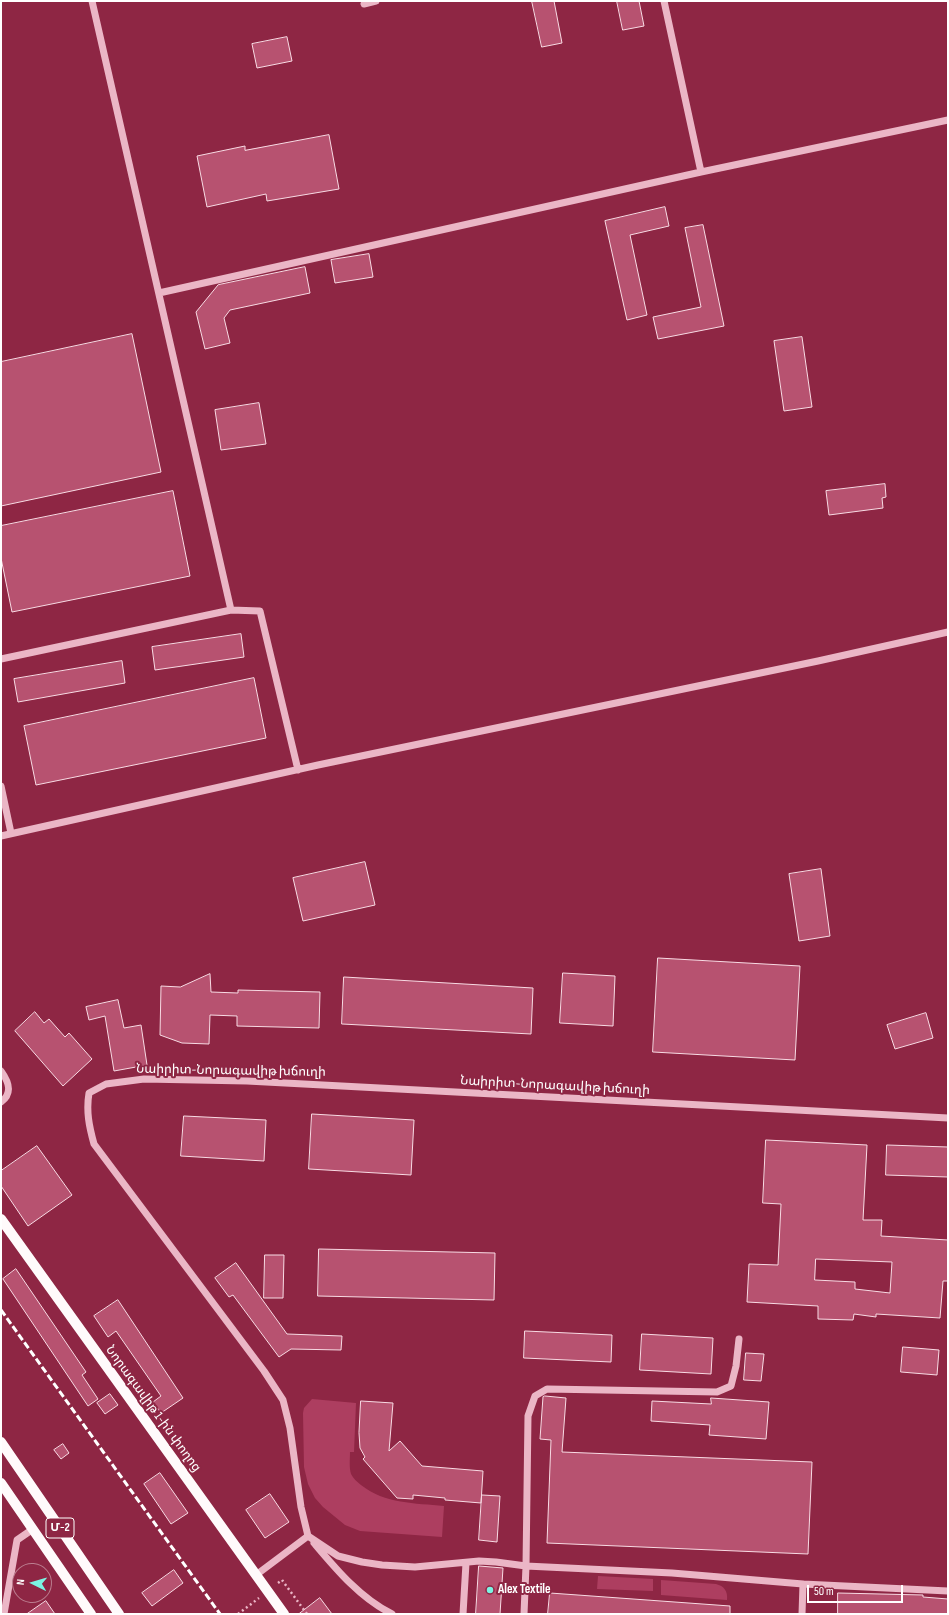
<!DOCTYPE html>
<html>
<head>
<meta charset="utf-8">
<style>
  body { margin:0 }
  #map { position:relative; width:949px; height:1615px; overflow:hidden; background:#8e2644; font-family:"Sofia Sans Condensed",sans-serif }
  canvas { display:block }
  .frame { position:absolute; inset:0; border:2px solid #fff; pointer-events:none }
  .north { position:absolute; left:12px; top:1563px; width:40px; height:40px; box-sizing:border-box; background:#8e2644; border:1px solid #bb7d8f; border-radius:50%; rotate:275deg; font-size:11px; font-weight:700; line-height:16px; text-align:center; color:#fff }
  .north::after { content:''; display:block; margin:auto; width:14px; height:18px; background:#7bf4e3; clip-path:polygon(50% 0,100% 100%,50% 72%,0 100%) }
  .scale { position:absolute; left:807px; top:1585px; width:96px; height:18px; box-sizing:border-box; border:2px solid #fff; border-top:0; padding-left:5px; font-size:12px; line-height:14px; white-space:nowrap; color:#fff; -webkit-text-stroke:3px #8e2644; paint-order:stroke }
</style>
</head>
<body>
<div id="map">
<canvas width="949" height="1615"></canvas>
<div class="frame"></div>
<div class="north">N</div>
<div class="scale">50 m</div>
</div>
<script>
const context = document.querySelector('canvas').getContext('2d');
context.lineJoin = 'round';
function fill(path, color) {
  context.fillStyle = color;
  context.fill(path, 'evenodd');
}
function stroke(path, color, width, dash) {
  context.strokeStyle = color;
  context.lineWidth = width;
  context.lineCap = dash ? 'butt' : 'round';
  context.setLineDash(dash || []);
  context.stroke(path);
}
function write(font, color, halo, rows, align = 'center') {
  context.font = font + ' "Sofia Sans Condensed","Noto Sans Armenian",sans-serif';
  context.lineWidth = 4;
  context.setLineDash([]);
  context.textBaseline = 'middle';
  context.strokeStyle = halo;
  context.fillStyle = color;
  for (const [text, x, y, turn = 0] of rows) {
    context.save();
    context.translate(x, y);
    context.rotate((+turn || 0) * Math.PI / 180);
    context.textAlign = isNaN(turn) ? turn : align;
    if (halo) context.strokeText(text, 0, 0);
    context.fillText(text, 0, 0);
    context.restore();
  }
}
fill(new Path2D(`
  M 312,1399 L 356,1403 L 354,1452 L 350,1452 C 350,1459 349,1467 351,1474 C 353,1478 357,1482 361,1485 C 385,1504 415,1503 444,1506 L 442,1537 L 360,1531 L 345,1525 L 323,1507 L 315,1498 L 308,1484 L 304,1467 L 303,1413 L 304,1408 Z
  M 598,1576 L 653,1579 L 653,1591 L 597,1589 Z
  M 661,1580 L 716,1584 C 724,1586 728,1591 727,1600 L 661,1595 Z`), '#ad3e60');
const building = new Path2D(`
  M 532,1 L 554,1 L 562,43 L 542,47 Z
  M 617,1 L 639,1 L 644,26 L 623,30 Z
  M 287,37 L 292,61 L 257,68 L 252,44 Z
  M 329,135 L 339,189 L 267,201 L 266,194 L 207,207 L 197,156 L 245,146 L 245,150 Z
  M 665,207 L 669,226 L 630,235 L 647,315 L 627,320 L 605,221 Z
  M 703,225 L 724,326 L 658,339 L 653,317 L 701,307 L 685,228 Z
  M 369,254 L 373,277 L 335,283 L 331,260 Z
  M 305,267 L 310,293 L 230,310 L 224,318 L 230,343 L 205,349 L 196,312 L 218,285 Z
  M 132,334 L 161,472 L 1,506 L 1,362 Z
  M 802,337 L 812,407 L 784,411 L 774,341 Z
  M 259,403 L 266,444 L 221,450 L 215,410 Z
  M 885,484 L 886,497 L 882,498 L 883,508 L 829,515 L 826,491 Z
  M 173,491 L 190,576 L 12,612 L 1,558 L 1,526 Z
  M 241,634 L 244,657 L 155,670 L 152,647 Z
  M 122,661 L 125,683 L 18,702 L 14,679 Z
  M 254,678 L 266,738 L 36,785 L 24,726 Z
  M 365,862 L 375,905 L 303,921 L 293,878 Z
  M 821,869 L 830,936 L 799,941 L 789,874 Z
  M 658,958 L 800,966 L 795,1060 L 653,1052 Z
  M 563,973 L 615,976 L 613,1026 L 560,1023 Z
  M 210,974 L 211,992 L 238,993 L 238,990 L 320,992 L 319,1028 L 237,1026 L 237,1016 L 210,1015 L 209,1044 L 182,1043 L 160,1035 L 161,986 L 180,987 Z
  M 344,977 L 533,988 L 531,1034 L 342,1024 Z
  M 118,1000 L 124,1028 L 141,1025 L 147,1065 L 114,1071 L 105,1016 L 89,1020 L 86,1007 Z
  M 35,1012 L 44,1023 L 49,1019 L 65,1037 L 69,1033 L 92,1059 L 63,1086 L 15,1031 Z
  M 926,1013 L 933,1038 L 895,1049 L 887,1025 Z
  M 312,1114 L 414,1120 L 411,1175 L 309,1169 Z
  M 184,1116 L 266,1120 L 264,1161 L 181,1156 Z
  M 766,1140 L 867,1145 L 863,1220 L 882,1220 L 881,1236 L 948,1240 L 948,1281 L 943,1281 L 940,1318 L 876,1314 L 876,1317 L 854,1314 L 853,1320 L 818,1319 L 818,1306 L 747,1302 L 749,1264 L 778,1265 L 781,1204 L 763,1203 ZM 816,1259 L 892,1262 L 890,1293 L 855,1289 L 855,1282 L 815,1280 Z
  M 887,1145 L 948,1147 L 948,1177 L 886,1175 Z
  M 37,1146 L 72,1195 L 28,1226 L 1,1186 L 1,1171 Z
  M 319,1249 L 495,1253 L 494,1300 L 318,1296 Z
  M 265,1255 L 284,1255 L 283,1298 L 264,1298 Z
  M 236,1263 L 287,1334 L 342,1336 L 341,1350 L 291,1349 L 279,1357 L 233,1295 L 229,1297 L 215,1278 Z
  M 16,1269 L 86,1372 L 82,1375 L 98,1399 L 88,1406 L 3,1279 Z
  M 118,1300 L 183,1398 L 161,1413 L 153,1402 L 161,1396 L 116,1331 L 108,1337 L 94,1316 Z
  M 525,1331 L 612,1335 L 611,1362 L 524,1358 Z
  M 642,1334 L 713,1338 L 711,1374 L 640,1370 Z
  M 903,1347 L 939,1350 L 937,1375 L 901,1372 Z
  M 746,1353 L 764,1354 L 761,1381 L 744,1380 Z
  M 110,1394 L 118,1405 L 105,1414 L 97,1403 Z
  M 545,1396 L 566,1398 L 562,1452 L 812,1462 L 808,1554 L 547,1543 L 551,1440 L 540,1439 L 543,1397 Z
  M 711,1398 L 769,1402 L 766,1439 L 709,1435 L 710,1425 L 651,1421 L 652,1401 L 711,1404 Z
  M 361,1401 L 393,1403 L 389,1451 L 400,1441 L 422,1466 L 483,1471 L 481,1503 L 445,1500 L 445,1498 L 413,1495 L 413,1499 L 397,1498 L 363,1459 L 365,1457 L 360,1448 L 359,1433 Z
  M 63,1444 L 69,1453 L 61,1459 L 54,1450 Z
  M 160,1473 L 188,1513 L 171,1524 L 144,1484 Z
  M 270,1494 L 289,1522 L 265,1538 L 246,1510 Z
  M 482,1495 L 500,1496 L 497,1542 L 479,1540 Z
  M 479,1566 L 503,1568 L 500,1614 L 476,1614 Z
  M 174,1570 L 183,1583 L 152,1606 L 142,1593 Z
  M 550,1593 L 730,1606 L 730,1614 L 548,1614 Z
  M 838,1593 L 923,1595 L 923,1597 L 948,1599 L 948,1614 L 838,1614 Z
  M 320,1598 L 332,1614 L 299,1614 Z
  M 46,1601 L 55,1614 L 27,1614 Z`);
fill(building, '#b75270');
stroke(building, '#f8dbe4', 1);
stroke(new Path2D(`
  M 278,1583 L 282,1580 L 307,1614
  M 238,1614 L 259,1598`), '#ebb6c6', 2.5, [2, 3]);
stroke(new Path2D(`
  M 92,1 L 231,610
  M 664,1 L 701,172
  M 364,4 L 376,1
  M 159,293 L 701,172 L 948,120
  M 1,659 L 231,610 L 260,611 L 298,770
  M 1,786 L 11,833
  M 1,836 L 318,765 L 818,661 L 948,632
  M 1,1071 C 9,1082 13,1093 1,1102
  M 308,1536 L 338,1556 L 362,1562 L 382,1565 L 415,1567 L 479,1561 L 496,1562 L 526,1566 L 672,1573 L 803,1584 L 802,1614
  M 314,1543 C 336,1569 360,1598 392,1614
  M 256,1575 L 308,1536 L 301,1507 L 290,1428 L 283,1400 L 264,1371 L 94,1144 C 89,1126 86,1111 89,1093 L 106,1084 L 144,1079 L 247,1081 L 948,1118
  M 803,1584 L 948,1591
  M 4,1614 L 17,1540 L 33,1529
  M 463,1614 L 466,1563
  M 524,1614 L 526,1566 L 528,1416 L 535,1396 L 547,1389 L 717,1392 L 731,1386 L 736,1366 L 739,1339`), '#ebb6c6', 7);
stroke(new Path2D(`
  M 1,1219 L 284,1614
  M 1,1442 L 119,1614
  M 1,1483 L 91,1614`), '#fffafb', 10);
stroke(new Path2D(`
  M 1,1310 L 220,1614`), '#fff', 3, [7, 3]);
for (const [x, y, r, color] of [
  [490,1590,4,"#7bf4e3"]
]) {
  const dot = new Path2D();
  dot.arc(x, y, r, 0, 2 * Math.PI);
  context.fillStyle = color;
  context.fill(dot);
  stroke(dot, '#8e2644', 1.5);
}
for (const [x, y, w] of [
  [60,1528,28]
]) {
  const box = new Path2D();
  box.roundRect(x - w / 2, y - 10, w, 20, 3);
  context.fillStyle = '#8e2644';
  context.fill(box);
  stroke(box, '#fff', 1);
}
write('bold 12px', '#fff', null, [
  ["Մ-2",60,1528]
]);
write('13px', '#fff', '#8e2644', [
  ["Նաիրիտ-Նորագավիթ խճուղի",231,1071,1],
  ["Նաիրիտ-Նորագավիթ խճուղի",555,1086,3],
  ["Նորագավիթ 1-ին փողոց",153,1409,54]
]);
write('bold 13px', '#fff', '#8e2644', [
  ["Alex Textile",498,1590]
], 'left');
</script>
</body>
</html>
